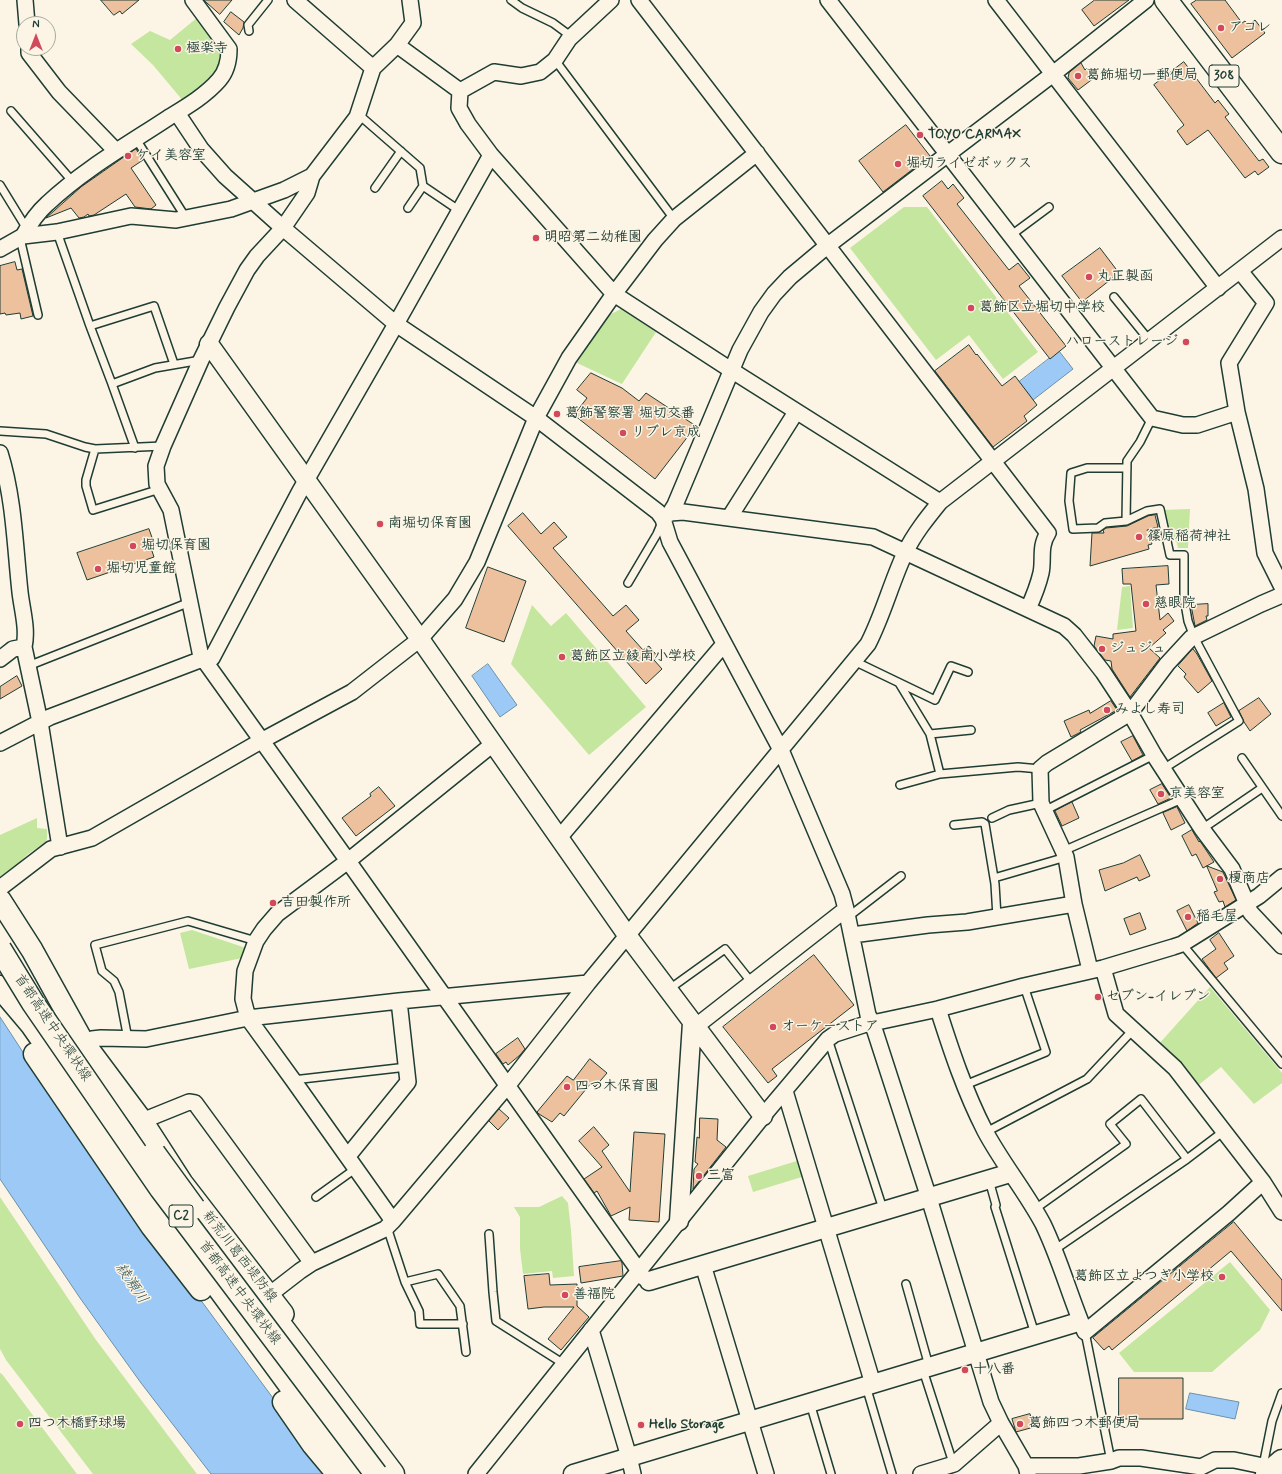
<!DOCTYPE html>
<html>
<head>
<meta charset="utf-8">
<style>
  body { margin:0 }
  #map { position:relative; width:1282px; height:1474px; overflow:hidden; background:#fcf5e5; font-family:Mynerve,sans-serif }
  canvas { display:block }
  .north { position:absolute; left:16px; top:16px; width:40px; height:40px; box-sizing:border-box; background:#fcf5e5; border:1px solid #a4ab9e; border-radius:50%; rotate:0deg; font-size:11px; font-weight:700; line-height:16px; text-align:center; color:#1f3d34 }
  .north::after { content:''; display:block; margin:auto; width:14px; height:18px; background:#d1495b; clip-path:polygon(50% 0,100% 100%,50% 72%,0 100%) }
</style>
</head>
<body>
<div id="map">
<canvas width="1282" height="1474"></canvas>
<div class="north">N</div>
</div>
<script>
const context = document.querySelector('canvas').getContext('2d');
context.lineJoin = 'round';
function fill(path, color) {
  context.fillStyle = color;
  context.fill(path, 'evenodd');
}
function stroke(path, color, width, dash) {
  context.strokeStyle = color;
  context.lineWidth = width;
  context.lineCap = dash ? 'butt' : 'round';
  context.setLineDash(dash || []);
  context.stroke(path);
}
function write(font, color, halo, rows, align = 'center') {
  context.font = font + ' Mynerve,"Klee One",sans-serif';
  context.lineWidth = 3;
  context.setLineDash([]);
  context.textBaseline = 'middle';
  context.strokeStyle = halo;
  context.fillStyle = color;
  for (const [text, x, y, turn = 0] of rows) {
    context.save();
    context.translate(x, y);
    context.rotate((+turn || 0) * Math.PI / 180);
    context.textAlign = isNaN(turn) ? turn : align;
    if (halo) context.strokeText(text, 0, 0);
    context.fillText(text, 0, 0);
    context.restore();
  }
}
fill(new Path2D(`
  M 198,17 L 224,54 L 215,78 L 184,102 L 153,65 L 131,44 L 150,31 L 170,40 Z
  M 904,207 L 927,207 L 1038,352 L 1003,379 L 969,335 L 936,360 L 850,248 Z
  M 621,309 L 656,332 L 622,384 L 577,363 L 607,316 Z
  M 1190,509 L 1188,548 L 1178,548 L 1177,543 L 1166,530 L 1162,510 Z
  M 1130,586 L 1133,628 L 1117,630 L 1122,587 Z
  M 532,605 L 551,626 L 566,613 L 646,707 L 589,755 L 511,664 Z
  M 37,818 L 37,828 L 47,829 L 47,838 L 46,842 L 28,854 L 20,862 L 0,877 L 0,835 Z
  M 192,930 L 246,948 L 242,958 L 189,969 L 180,933 Z
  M 1210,987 L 1282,1073 L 1282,1083 L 1254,1104 L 1221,1067 L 1196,1087 L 1158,1045 Z
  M 800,1160 L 805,1176 L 753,1192 L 748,1176 Z
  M 562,1196 L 568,1203 L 571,1230 L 574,1276 L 553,1278 L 552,1271 L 523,1274 L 520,1249 L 520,1217 L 514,1207 L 539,1207 Z
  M 0,1197 L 96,1340 L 197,1474 L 93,1474 L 6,1360 L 0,1349 Z
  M 1230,1262 L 1270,1310 L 1260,1330 L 1212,1372 L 1134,1372 L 1119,1353 Z
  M 0,1373 L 2,1374 L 77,1474 L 0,1474 Z`), '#c4e69f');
const water = new Path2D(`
  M 1059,351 L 1073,369 L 1033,400 L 1019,382 Z
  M 488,664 L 517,705 L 500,717 L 472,676 Z
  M 0,1017 L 62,1112 L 329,1474 L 211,1474 L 141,1383 L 80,1298 L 0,1179 Z
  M 1190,1393 L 1239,1402 L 1235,1419 L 1186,1409 Z`);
fill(water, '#9dc9f7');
stroke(water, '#6b91a9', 1);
const building = new Path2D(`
  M 101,0 L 139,0 L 122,14 L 120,11 L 114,15 Z
  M 204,0 L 232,0 L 220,14 Z
  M 1095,0 L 1129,0 L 1094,26 L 1082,10 Z
  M 1197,0 L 1225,0 L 1242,23 L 1245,21 L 1249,25 L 1255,20 L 1265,33 L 1232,58 L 1191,4 Z
  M 231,12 L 244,22 L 243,28 L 239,35 L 224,22 Z
  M 1184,62 L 1215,103 L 1218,100 L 1229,114 L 1225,117 L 1259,161 L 1263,159 L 1269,167 L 1258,175 L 1255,171 L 1245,178 L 1208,130 L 1187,145 L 1177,131 L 1184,125 L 1154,85 Z
  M 1081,63 L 1085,70 L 1087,68 L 1094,78 L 1078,90 L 1068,78 L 1069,73 Z
  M 906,125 L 930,156 L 883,192 L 859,161 Z
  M 136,149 L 143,160 L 131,168 L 156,205 L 151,209 L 135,207 L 126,194 L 94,215 L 89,216 L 88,214 L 84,217 L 79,218 L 71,208 L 46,218 L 81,187 Z
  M 942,181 L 948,189 L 953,184 L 964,198 L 957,204 L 1009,270 L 1018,263 L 1030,278 L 1019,286 L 1066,346 L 1050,359 L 923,196 Z
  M 1100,248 L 1119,273 L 1082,302 L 1062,276 Z
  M 15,262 L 17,270 L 22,269 L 33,316 L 21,319 L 20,313 L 6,315 L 5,313 L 0,314 L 0,266 Z
  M 969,345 L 976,355 L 977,354 L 1002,386 L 1015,376 L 1037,405 L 1024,416 L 1027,421 L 993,447 L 935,371 Z
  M 591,373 L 622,388 L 639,401 L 646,393 L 696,426 L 655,479 L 574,415 L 587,398 L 577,390 Z
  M 523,513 L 541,534 L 554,522 L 567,537 L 553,548 L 613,616 L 626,605 L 639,620 L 626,631 L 643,650 L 649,646 L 658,657 L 654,660 L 662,669 L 646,684 L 508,526 Z
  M 1155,515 L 1158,527 L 1147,530 L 1152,544 L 1148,545 L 1149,549 L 1090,566 L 1092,533 L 1104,533 L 1103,530 L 1106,528 L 1127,526 L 1148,516 Z
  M 149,529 L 155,546 L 151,548 L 154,557 L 87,580 L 77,553 Z
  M 1168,566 L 1169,584 L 1156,585 L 1160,620 L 1168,613 L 1174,621 L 1163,630 L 1166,633 L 1149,648 L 1160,658 L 1130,697 L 1112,669 L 1111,661 L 1105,660 L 1094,646 L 1096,636 L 1113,639 L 1113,634 L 1136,631 L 1131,584 L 1123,584 L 1122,569 Z
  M 488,567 L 526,581 L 504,642 L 466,628 Z
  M 1208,604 L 1208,616 L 1206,616 L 1207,620 L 1195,626 L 1191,605 Z
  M 1193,649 L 1197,654 L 1212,681 L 1198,693 L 1184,677 L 1186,674 L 1178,666 Z
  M 17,676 L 22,686 L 0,699 L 0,687 Z
  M 1259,698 L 1271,714 L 1250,731 L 1244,722 L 1239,711 Z
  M 1111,701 L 1117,710 L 1080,730 L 1081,732 L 1071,737 L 1064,721 L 1089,710 L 1090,713 Z
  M 1224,703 L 1231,717 L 1216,726 L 1208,713 Z
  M 1133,736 L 1143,755 L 1132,761 L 1121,742 Z
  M 1162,784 L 1171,798 L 1158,804 L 1150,790 Z
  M 379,787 L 395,806 L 356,836 L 342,818 L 371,796 L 370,794 Z
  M 1072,802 L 1079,818 L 1062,826 L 1055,811 Z
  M 1177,807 L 1185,823 L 1171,830 L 1163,813 Z
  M 1192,830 L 1199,842 L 1200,841 L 1214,862 L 1203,868 L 1196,854 L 1192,856 L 1182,836 Z
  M 1140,855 L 1150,876 L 1139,881 L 1137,877 L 1105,891 L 1099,870 L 1123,863 Z
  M 1207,866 L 1223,872 L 1236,900 L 1225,907 L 1223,901 L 1219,902 L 1214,892 L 1217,891 Z
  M 1189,905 L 1198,923 L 1187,931 L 1177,911 Z
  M 1140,913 L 1146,929 L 1130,935 L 1124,919 Z
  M 1219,933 L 1234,956 L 1224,963 L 1228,969 L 1216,978 L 1202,959 L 1216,949 L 1210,940 Z
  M 814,955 L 854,1005 L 772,1069 L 777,1076 L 768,1083 L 723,1027 Z
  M 518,1038 L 525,1049 L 520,1055 L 508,1065 L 506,1062 L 503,1064 L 496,1054 Z
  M 590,1059 L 607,1073 L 595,1087 L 591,1083 L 564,1116 L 560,1113 L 552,1122 L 539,1114 L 537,1112 L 567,1076 L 573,1080 Z
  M 499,1109 L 509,1118 L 498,1130 L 489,1121 Z
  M 700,1118 L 718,1119 L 717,1140 L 726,1147 L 693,1189 L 694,1169 L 698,1164 L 695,1162 L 697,1137 L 699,1138 Z
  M 594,1127 L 609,1145 L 602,1151 L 630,1192 L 634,1132 L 665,1134 L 659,1222 L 629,1220 L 630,1207 L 611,1216 L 597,1191 L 594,1193 L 584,1179 L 602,1167 L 579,1141 Z
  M 1234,1222 L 1282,1280 L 1282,1311 L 1231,1251 L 1112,1350 L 1109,1346 L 1104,1350 L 1093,1338 Z
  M 621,1261 L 622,1263 L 623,1276 L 581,1283 L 579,1267 Z
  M 549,1274 L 550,1285 L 577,1284 L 577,1306 L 589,1317 L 561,1350 L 548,1339 L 574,1307 L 544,1307 L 528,1309 L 524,1276 Z
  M 1119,1378 L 1183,1378 L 1183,1419 L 1119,1419 Z
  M 1030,1414 L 1034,1427 L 1016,1432 L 1012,1419 Z`);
fill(building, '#edc19d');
stroke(building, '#1f3d34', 1);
const service = new Path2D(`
  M 511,0 L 522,8 L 553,23 L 572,37
  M 249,31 L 248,25 L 268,0
  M 555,60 L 674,219
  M 11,111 L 73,182
  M 358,114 L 420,168 L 423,186 L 408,208
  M 136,139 L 186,218
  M 0,185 L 27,229
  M 423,186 L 460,211
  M 375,188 L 401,151
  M 57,232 L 90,326 L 112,384
  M 1010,236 L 1049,207
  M 20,238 L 38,315
  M 1114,297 L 1149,340
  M 90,326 L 154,306 L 174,364
  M 1152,418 L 1140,442 L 1127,461 L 1126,521 L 1147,511 L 1160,509 L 1170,555 L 1184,555 L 1184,598 L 1188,621 L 1194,637 L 1239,721 L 1163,769
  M 0,431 L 46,434 L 85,447 L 95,449
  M 135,448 L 112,384 L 155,368 L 201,360
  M 160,489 L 93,510 L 86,486 L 86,480 L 95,449 L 163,446
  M 1126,521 L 1105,523 L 1098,528 L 1073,529 L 1069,501 L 1071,473 L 1087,468 L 1127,468
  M 628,583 L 657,534 L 662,522
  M 854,661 L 935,700 L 951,666 L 968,672
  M 28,666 L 190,602
  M 899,683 L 930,734 L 971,730
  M 930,734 L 940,774
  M 1242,758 L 1282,816
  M 900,785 L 940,774 L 1018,767 L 1040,769
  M 1044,811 L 1154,755
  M 992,818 L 1009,810 L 1041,803
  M 954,825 L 982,822 L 985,824 L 995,884 L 997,917
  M 1202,829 L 1262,788
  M 1063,851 L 1182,799
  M 994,878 L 1066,857
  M 848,917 L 901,876
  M 1182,944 L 1282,1064
  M 668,990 L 725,949 L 752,983
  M 128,1039 L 119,992 L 114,981 L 102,971 L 95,945 L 188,921 L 256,941
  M 828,1039 L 884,1212
  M 293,1080 L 407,1067
  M 965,1085 L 1046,1052 L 1024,986
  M 986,1132 L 1087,1079 L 1133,1030
  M 989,1180 L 996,1205 L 995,1207 L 1035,1334
  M 316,1197 L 355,1169
  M 1035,1209 L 1126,1144 L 1110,1124 L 1141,1099 L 1187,1159
  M 387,1227 L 405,1282 L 419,1311 L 420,1324 L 463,1324
  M 489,1234 L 493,1292 L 496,1321 L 564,1364
  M 1054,1250 L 1187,1159 L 1224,1131
  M 405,1282 L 438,1274 L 460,1306 L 466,1352
  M 906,1284 L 929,1366
  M 1085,1332 L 1111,1461
  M 923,1370 L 953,1463
  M 866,1386 L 892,1474
  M 810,1403 L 831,1474
  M 1263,1466 L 1272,1421 L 1282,1393`);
const minor = new Path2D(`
  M 25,0 L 27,24
  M 295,0 L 373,68 L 357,117 L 312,176 L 307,193 L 283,228 L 257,256 L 247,270 L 227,307 L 201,360 L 163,446 L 156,466 L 157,484 L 171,510 L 200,652 L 204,660 L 348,861 L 634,1264 L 643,1277 L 649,1281
  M 639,0 L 1048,533 C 1039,547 1044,559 1041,573 C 1038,586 1033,598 1028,609
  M 828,0 L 1152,418 L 1183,425 L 1197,425 L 1237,412
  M 996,0 L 1218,288
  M 397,45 L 460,91 L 459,108 L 468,124 L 491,155 L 614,294 L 731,370 L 940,502
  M 29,48 L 29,53 L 59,92 L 116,151
  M 373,68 L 397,45 L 413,23 L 410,0
  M 460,91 L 494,72 L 521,76 L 540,72 L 555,60 L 569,39 L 611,0
  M 177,113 L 201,149 L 225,176 L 283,228 L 396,324 L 536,418 L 658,512 L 663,519 L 670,542 L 781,750 L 842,894 L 846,909 L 868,1015 L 872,1022 L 929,1198 L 991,1402 L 1001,1423 L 1026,1466 L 1028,1474
  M 23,236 C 29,225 38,212 47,204 C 83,170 127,145 168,118 C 186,107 205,96 219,80 C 227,71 229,61 229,49 L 193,0
  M 0,249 L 23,236 L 57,232 L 131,216 L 176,220 L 231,209 L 284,190 L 312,176
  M 1240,271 L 1266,303 L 1229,363 L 1237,412 L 1256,489 L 1265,553 L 1282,587
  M 0,453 C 14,498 15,546 20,592 C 22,610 28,629 24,647 L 40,722 L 60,847
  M 670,513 L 683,512 L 873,537 L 1064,626 L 1074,635 L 1103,672 L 1130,713 L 1154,755 L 1202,829 L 1232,869 L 1247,904
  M 664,518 L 670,513 L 675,505 L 740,350 L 761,312 L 774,294 L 790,277 L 827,246 L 1053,74 L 1146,0
  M 729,518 L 796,412
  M 0,659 L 13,649 L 24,647
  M 0,743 L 50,717 L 197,661 L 212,658 L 300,491 L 396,324 L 491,155
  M 559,838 L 724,644
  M 0,888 L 51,849 L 92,838 L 261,741 L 352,692 L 420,639 L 455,599 L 477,562 L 536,418 L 569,358 L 614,294 L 655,240 L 674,219 L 757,153
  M 1246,905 L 1251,913 L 1282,946
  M 852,935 L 928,925 L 967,922 L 1074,904
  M 1103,968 L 1116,1014 L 1175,1068 L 1263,1182 L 1282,1212
  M 1090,970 L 1074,904 L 1066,857 L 1041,803 L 1040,769 L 1047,763 L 1130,713 L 1167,664 L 1191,638 L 1261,604 L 1282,595
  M 938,1009 C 951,1050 965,1092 985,1131 C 1002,1163 1026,1192 1043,1224 C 1060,1259 1070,1297 1085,1332 L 1229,1213 L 1263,1182
  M 695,1027 L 846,909
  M 83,1042 L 92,1039 L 101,1038 L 146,1039 L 248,1018 L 399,1001 L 588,983
  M 785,1091 L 873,1384
  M 142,1121 L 189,1102 L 195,1103 L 312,1263
  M 348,1156 L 408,1082 L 399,1001
  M 393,1221 L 293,1080 L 248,1018 L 243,999 L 245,971 L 256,941 L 264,929 L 277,914 L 348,861 L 493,744
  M 703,1265 L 766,1474
  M 269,1295 L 300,1271 L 312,1263 L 385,1229 L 393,1221 L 508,1085 L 588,983 L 868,644 C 883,615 891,583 905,553 C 914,534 927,518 940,502 L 1282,238
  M 591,1330 L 629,1457 L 633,1474
  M 1026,1466 L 1079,1466 L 1111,1461 L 1119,1458 L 1141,1458 L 1201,1467 L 1215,1460 L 1234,1460 L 1263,1466 L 1269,1472
  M 476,1474 L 763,1116 L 828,1039 L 835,1034 L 863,1025 L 938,1009 L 1024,986 L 1103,968 L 1173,947 L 1182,944 L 1259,896 L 1282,877
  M 921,1474 L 954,1464 L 1001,1423`);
const tertiary = new Path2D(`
  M 209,344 L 420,639 L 627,935 L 763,1116
  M 679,1221 L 692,1023
  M 649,1281 L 1007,1174
  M 573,1474 L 1075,1323`);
const secondary = new Path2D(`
  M 0,900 L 32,950 L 83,1042 L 142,1121 L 182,1183 L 283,1314`);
const primary = new Path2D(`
  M 1166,0 L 1282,152`);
const trunk = new Path2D(`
  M 1267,1474 L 1282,1461`);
const motorway = new Path2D(`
  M 0,987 L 32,1025 L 152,1197 L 355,1474
  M 35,1054 L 152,1226 L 201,1289
  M 263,1302 L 393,1474
  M 284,1402 L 313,1444 L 338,1474`);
stroke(service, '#1f3d34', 10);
stroke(minor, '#1f3d34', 18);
stroke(tertiary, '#1f3d34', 21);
stroke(secondary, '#1f3d34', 24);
stroke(primary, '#1f3d34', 25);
stroke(trunk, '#1f3d34', 25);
stroke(motorway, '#1f3d34', 25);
stroke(service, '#fcf5e5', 7);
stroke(minor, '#fcf5e5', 15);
stroke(tertiary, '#fcf5e5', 18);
stroke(secondary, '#fcf5e5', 21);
stroke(primary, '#fcf5e5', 22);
stroke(trunk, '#fcf5e5', 22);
stroke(motorway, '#fcf5e5', 22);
const motorwayBridge = new Path2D(`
  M 0,949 L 33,1003 L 161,1189 L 376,1474
  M 154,1153 L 194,1208`);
stroke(motorwayBridge, '#1f3d34', 25, []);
stroke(motorwayBridge, '#fcf5e5', 22);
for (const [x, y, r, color] of [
  [1221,28,4,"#d1495b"],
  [178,49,4,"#d1495b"],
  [1078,76,4,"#d1495b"],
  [920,135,4,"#d1495b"],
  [128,156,4,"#d1495b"],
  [898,164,4,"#d1495b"],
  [536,238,4,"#d1495b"],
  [1089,277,4,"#d1495b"],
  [971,308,4,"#d1495b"],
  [1186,342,4,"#d1495b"],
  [557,414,4,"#d1495b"],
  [623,433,4,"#d1495b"],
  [380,524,4,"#d1495b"],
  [1139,537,4,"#d1495b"],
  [133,546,4,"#d1495b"],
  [98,569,4,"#d1495b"],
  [1146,604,4,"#d1495b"],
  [1102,649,4,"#d1495b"],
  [562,657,4,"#d1495b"],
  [1107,710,4,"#d1495b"],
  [1161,794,4,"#d1495b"],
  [1220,879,4,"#d1495b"],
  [273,903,4,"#d1495b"],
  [1188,917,4,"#d1495b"],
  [1098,997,4,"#d1495b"],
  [773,1027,4,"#d1495b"],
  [567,1087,4,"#d1495b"],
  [699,1176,4,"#d1495b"],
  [1222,1277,4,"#d1495b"],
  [565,1295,4,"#d1495b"],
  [965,1370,4,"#d1495b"],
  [20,1424,4,"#d1495b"],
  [1020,1424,4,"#d1495b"],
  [641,1425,4,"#d1495b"]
]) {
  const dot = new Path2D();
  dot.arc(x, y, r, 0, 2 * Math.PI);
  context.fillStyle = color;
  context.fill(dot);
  stroke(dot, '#fcf5e5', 1.5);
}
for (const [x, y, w] of [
  [1224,76,30],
  [181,1216,24]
]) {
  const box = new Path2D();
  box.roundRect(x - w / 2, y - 11, w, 22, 3);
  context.fillStyle = '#fcf5e5';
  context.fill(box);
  stroke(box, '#1f3d34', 1);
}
write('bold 13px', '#1f3d34', null, [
  ["308",1224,76],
  ["C2",181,1216]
]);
write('bold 14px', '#1f3d34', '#fcf5e5', [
  ["アコレ",1229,28],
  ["極楽寺",186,49],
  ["葛飾堀切一郵便局",1086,76],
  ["TOYO CARMAX",928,135],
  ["ケイ美容室",136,156],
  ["堀切ライゼボックス",906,164],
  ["明昭第二幼稚園",544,238],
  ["丸正製函",1097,277],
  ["葛飾区立堀切中学校",979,308],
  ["ハローストレージ",1178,342,"right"],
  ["葛飾警察署 堀切交番",565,414],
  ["リブレ京成",631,433],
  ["南堀切保育園",388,524],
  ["篠原稲荷神社",1147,537],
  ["堀切保育園",141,546],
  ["堀切児童館",106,569],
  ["慈眼院",1154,604],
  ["ジュジュ",1110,649],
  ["葛飾区立綾南小学校",570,657],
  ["みよし寿司",1115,710],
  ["京美容室",1169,794],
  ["榎商店",1228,879],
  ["吉田製作所",281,903],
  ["稲毛屋",1196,917],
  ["セブン-イレブン",1106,997],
  ["オーケーストア",781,1027],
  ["四つ木保育園",575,1087],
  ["三富",707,1176],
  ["葛飾区立よつぎ小学校",1214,1277,"right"],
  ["善福院",573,1295],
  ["十八番",973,1370],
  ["四つ木橋野球場",28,1424],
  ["葛飾四つ木郵便局",1028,1424],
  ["Hello Storage",649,1425]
], 'left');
write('14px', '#1f3d34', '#fcf5e5', [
  ["首都高速中央環状線",52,1028,56],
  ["新荒川葛西堤防線",239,1257,52],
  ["首都高速中央環状線",239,1293,53]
]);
write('italic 15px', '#38595b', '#fcf5e5', [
  ["綾瀬川",131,1284,56]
]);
</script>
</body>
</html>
